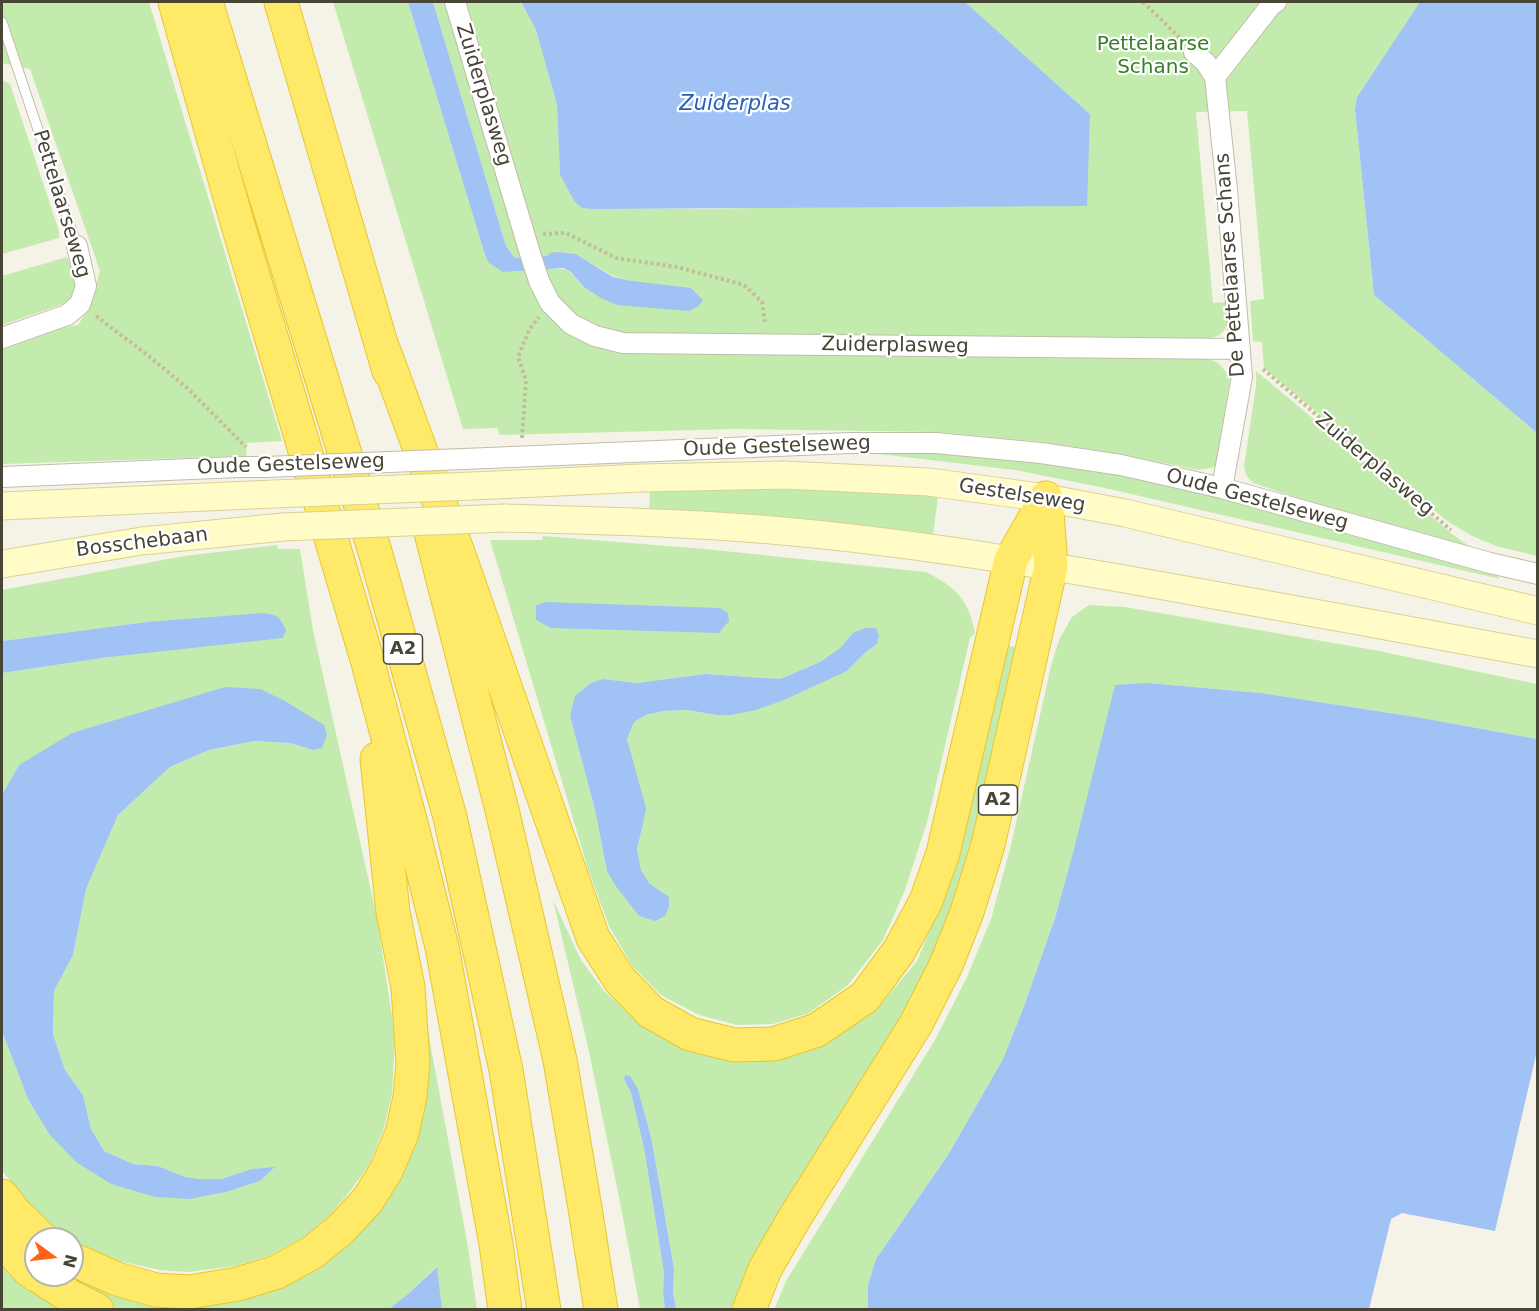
<!DOCTYPE html>
<html>
<head>
<meta charset="utf-8">
<style>
  body { margin:0 }
  #map { position:relative; width:1539px; height:1311px; overflow:hidden; background:#f5f3e7; font-family:"DejaVu Sans",sans-serif }
  canvas { display:block }
  .frame { position:absolute; inset:0; border:3px solid #484536; pointer-events:none }
  .north { position:absolute; left:24px; top:1227px; width:60px; height:60px; box-sizing:border-box; background:#fff; border:2px solid #b6b5af; border-radius:50%; rotate:105deg; font-size:16px; font-weight:700; line-height:24px; text-align:center; color:#484536 }
  .north::after { content:''; display:block; margin:auto; width:21px; height:27px; background:#ff6314; clip-path:polygon(50% 0,100% 100%,50% 72%,0 100%) }
</style>
</head>
<body>
<div id="map">
<canvas width="1539" height="1311"></canvas>
<div class="frame"></div>
<div class="north">N</div>
</div>
<script>
const context = document.querySelector('canvas').getContext('2d');
context.lineJoin = 'round';
function fill(path, color) {
  context.fillStyle = color;
  context.fill(path, 'evenodd');
}
function stroke(path, color, width, dash) {
  context.strokeStyle = color;
  context.lineWidth = width;
  context.lineCap = dash ? 'butt' : 'round';
  context.setLineDash(dash || []);
  context.stroke(path);
}
function write(font, color, halo, rows, align = 'center') {
  context.font = font + ' "DejaVu Sans",sans-serif';
  context.lineWidth = 4.5;
  context.setLineDash([]);
  context.textBaseline = 'middle';
  context.strokeStyle = halo;
  context.fillStyle = color;
  for (const [text, x, y, turn = 0] of rows) {
    context.save();
    context.translate(x, y);
    context.rotate((+turn || 0) * Math.PI / 180);
    context.textAlign = isNaN(turn) ? turn : align;
    if (halo) context.strokeText(text, 0, 0);
    context.fillText(text, 0, 0);
    context.restore();
  }
}
fill(new Path2D(`
  M 2,2 L 149,2 L 282,441 L 247,443 L 246,456 L 2,464 L 2,347 L 47,329 L 78,325 L 89,308 L 100,271 L 30,69 L 2,63 Z
  M 333,2 L 408,2 L 485,255 C 494,273 507,271 525,269 L 593,342 L 1199,357 C 1218,361 1220,362 1230,379 L 1216,467 L 1198,470 L 1125,455 L 1043,442 L 937,432 L 735,429 L 500,435 L 497,428 L 463,429 Z
  M 433,2 L 448,2 L 518,235 L 521,258 L 515,258 L 506,246 Z
  M 462,2 L 521,2 L 536,30 L 557,105 L 560,175 L 574,201 L 582,208 L 698,209 L 758,208 L 1090,114 L 965,2 L 1420,2 L 1357,97 L 1355,109 L 1374,295 L 1537,433 L 1537,556 L 1496,546 L 1472,536 L 1447,521 L 1264,368 L 1262,342 L 1253,341 L 1250,301 L 1264,299 L 1247,111 L 1196,112 L 1213,303 L 1228,302 C 1229,326 1228,336 1203,340 L 661,336 L 599,330 L 577,318 L 554,293 L 545,269 C 569,267 568,269 584,287 L 632,281 L 613,276 L 576,254 L 540,257 Z
  M 2,80 L 10,84 L 59,231 L 59,238 L 2,254 Z
  M 67,257 C 76,279 81,280 69,302 L 2,325 L 2,276 Z
  M 1256,371 L 1451,533 L 1470,547 L 1315,504 L 1253,483 L 1246,475 L 1244,466 L 1256,386 Z
  M 935,449 L 1090,467 L 1267,509 L 1491,570 L 1500,579 L 1105,488 L 1015,470 L 862,452 Z
  M 772,489 L 871,492 L 938,496 L 933,536 L 780,517 L 649,509 L 650,492 Z
  M 543,536 L 705,549 L 926,572 C 955,587 969,599 975,633 L 970,638 L 928,819 L 905,890 L 883,940 L 848,985 L 809,1013 L 773,1024 L 737,1025 L 699,1015 L 661,995 L 633,967 L 609,926 L 588,869 L 490,540 L 542,540 ZM 853,633 L 877,644 L 867,651 L 847,671 L 717,715 L 687,710 L 663,711 L 646,715 L 634,722 L 627,739 L 643,824 L 637,849 L 641,870 L 650,884 L 607,871 L 595,810 L 570,716 L 603,679 L 637,683 L 705,674 L 780,679 L 820,662 L 840,648 Z
  M 277,545 L 278,549 L 300,549 L 313,630 L 377,918 L 395,1036 L 392,1094 L 384,1128 L 370,1163 L 351,1190 L 329,1216 L 304,1237 L 271,1255 L 236,1266 L 189,1272 L 160,1270 L 123,1262 L 85,1246 L 52,1227 L 23,1199 L 2,1170 L 2,1031 L 28,1099 L 49,1134 L 190,1199 L 226,1192 L 260,1181 L 274,1168 L 252,1169 L 221,1179 L 200,1179 L 185,1177 L 158,1166 L 133,1164 L 104,1151 L 91,1129 L 83,1095 L 65,1070 L 53,1034 L 54,991 L 73,955 L 86,889 L 118,815 L 170,767 L 209,750 L 254,741 L 290,743 L 313,750 L 324,725 L 19,765 L 2,795 L 2,673 L 109,657 L 147,622 L 2,641 L 2,590 L 184,556 Z
  M 1089,605 L 1125,607 L 1374,650 L 1537,684 L 1537,739 L 1422,718 L 1261,693 L 1148,683 L 1074,849 L 1055,918 L 1023,1009 L 1003,1059 L 948,1155 L 876,1259 L 868,1285 L 868,1308 L 866,1310 L 774,1310 L 786,1281 L 935,1040 L 967,977 L 991,919 L 1011,845 L 1051,666 L 1059,640 L 1072,617 Z
  M 1006,645 L 1016,647 L 976,832 L 953,907 L 932,964 L 739,1309 L 676,1309 L 673,1292 L 674,1269 L 652,1141 L 638,1089 L 624,1079 L 631,1093 L 644,1148 L 664,1273 L 663,1292 L 665,1309 L 640,1309 L 620,1202 L 588,1047 L 553,900 L 581,960 L 604,991 L 638,1021 L 823,1041 L 879,1007 L 917,961 L 941,903 Z
  M 419,983 L 468,1247 L 477,1309 L 442,1309 L 436,1267 L 408,1294 L 389,1310 L 118,1309 L 80,1288 L 61,1275 L 72,1275 L 189,1301 L 374,1208 Z
  M 2,1266 L 18,1283 L 58,1309 L 2,1309 Z`), '#c4ebae');
fill(new Path2D(`
  M 408,2 L 433,2 L 506,246 L 515,258 L 547,256 L 550,253 L 557,252 L 576,254 L 613,277 L 632,281 L 691,288 L 703,300 L 699,306 L 689,311 L 617,305 L 601,298 L 584,287 L 571,272 L 563,268 L 503,272 L 489,263 L 485,255 Z
  M 521,2 L 965,2 L 1090,114 L 1087,206 L 592,209 L 582,208 L 574,201 L 560,175 L 557,105 L 536,30 Z
  M 1420,2 L 1537,2 L 1537,433 L 1374,295 L 1355,109 L 1357,97 Z
  M 546,602 L 720,608 L 728,613 L 729,621 L 719,633 L 551,628 L 536,620 L 536,605 Z
  M 263,613 C 278,615 279,616 286,630 L 283,638 L 109,657 L 2,673 L 2,641 L 147,622 Z
  M 866,628 L 876,628 L 879,636 L 877,644 L 867,651 L 847,671 L 784,700 L 756,710 L 731,715 L 717,715 L 687,710 L 663,711 L 646,715 L 634,722 L 627,739 L 646,808 L 643,824 L 637,849 L 641,870 L 650,884 L 669,897 L 669,907 L 665,916 L 655,921 L 639,916 L 615,885 L 607,871 L 595,810 L 570,716 L 575,696 L 591,683 L 603,679 L 637,683 L 705,674 L 780,679 L 820,662 L 840,648 L 853,633 Z
  M 1148,683 L 1261,693 L 1422,718 L 1537,739 L 1537,1051 L 1495,1231 L 1402,1213 L 1391,1219 L 1369,1309 L 866,1309 L 868,1307 L 868,1285 L 876,1259 L 948,1155 L 1003,1059 L 1023,1009 L 1055,918 L 1074,849 L 1115,685 Z
  M 225,687 L 260,689 L 285,701 L 324,725 L 327,735 L 322,748 L 313,750 L 290,743 L 254,741 L 209,750 L 170,767 L 118,815 L 86,889 L 73,955 L 54,991 L 53,1034 L 65,1070 L 83,1095 L 91,1129 L 104,1151 L 133,1164 L 158,1166 L 185,1177 L 200,1179 L 221,1179 L 252,1169 L 275,1167 L 260,1181 L 226,1192 L 190,1199 L 155,1197 L 111,1184 L 76,1162 L 49,1134 L 28,1099 L 2,1031 L 2,795 L 19,765 L 72,733 Z
  M 625,1075 L 630,1076 L 638,1089 L 652,1141 L 674,1269 L 673,1292 L 676,1309 L 665,1309 L 663,1292 L 664,1273 L 644,1148 L 631,1093 L 624,1079 Z
  M 437,1267 L 442,1309 L 389,1309 L 408,1294 Z`), '#a0c2f5');
const lane = new Path2D(`
  M 2,22 L 77,246`);
const street = new Path2D(`
  M 455,2 L 529,250 L 539,281 L 550,303 L 571,324 L 595,336 L 623,343 L 1239,349
  M 1194,52 L 1206,63 L 1215,77 L 1227,190 L 1242,377 L 1222,488
  M 1215,77 L 1272,4 L 1276,2
  M 2,338 L 67,315 L 80,304 L 86,286 L 77,246
  M 488,458 L 849,443 L 936,443 L 1041,453 L 1121,465 L 1222,488 L 1490,563 L 1538,574
  M 2,477 L 239,467 L 266,467`);
const secondary = new Path2D(`
  M 496,485 L 641,478 L 785,475 L 929,482 L 1046,498 L 1125,513 L 1538,611
  M 2,506 L 274,494
  M 505,518 C 608,521 711,523 814,534 C 942,547 1070,569 1197,592 C 1311,612 1424,633 1538,654
  M 2,564 L 142,541 L 283,527`);
const highway = new Path2D(`
  M 175,2 L 237,222 L 367,659 L 412,827 L 442,947 L 496,1244 L 505,1310
  M 206,2 L 376,555 L 450,817 L 506,1070 L 544,1310
  M 281,2 L 389,371
  M 384,351 L 461,561 L 593,938 L 620,980 L 651,1012 L 690,1034 L 734,1045 L 774,1044 L 817,1030 L 865,997 L 899,951 L 926,901 L 943,853 L 1011,560 L 1046,498
  M 430,529 L 502,810 L 560,1060 L 585,1208 L 601,1310
  M 2,1196 L 15,1213 L 42,1239
  M 2,1240 L 28,1269 L 36,1275
  M 72,1259 L 117,1279 L 156,1290 L 189,1292 L 238,1284 L 277,1272 L 313,1252 L 341,1229 L 367,1201 L 386,1171 L 402,1133 L 410,1097 L 413,1063 L 408,987 L 393,912 L 377,759
  M 37,1275 L 71,1297 L 97,1310
  M 749,1310 L 765,1269 L 794,1219 L 916,1024 L 946,965 L 967,912 L 988,845 L 1051,566 L 1046,498`);
stroke(lane, '#c1bda9', 11);
stroke(street, '#c1bda9', 22);
stroke(secondary, '#d8d294', 29);
stroke(highway, '#e7c62f', 35);
stroke(new Path2D(`
  M 1143,2 L 1181,39
  M 543,234 L 566,233 L 616,258 L 677,267 L 744,285 L 762,302 L 765,324
  M 96,316 L 150,357 L 187,388 L 246,447
  M 1263,369 L 1451,530
  M 522,438 L 526,380 L 518,357 L 529,330 L 539,317`), '#c4bd99', 4, [3, 3]);
stroke(lane, '#fff', 9);
stroke(street, '#fff', 20);
stroke(secondary, '#fffcc7', 27);
stroke(highway, '#ffe968', 33);
const streetBridge = new Path2D(`
  M 266,467 L 488,458`);
const secondaryBridge = new Path2D(`
  M 274,494 L 496,485
  M 283,527 L 505,518`);
stroke(streetBridge, '#c1bda9', 22, []);
stroke(secondaryBridge, '#d8d294', 29, []);
stroke(streetBridge, '#fff', 20);
stroke(secondaryBridge, '#fffcc7', 27);
for (const [x, y, w] of [
  [403,649,39],
  [998,800,39]
]) {
  const box = new Path2D();
  box.roundRect(x - w / 2, y - 15, w, 30, 4.5);
  context.fillStyle = '#fff';
  context.fill(box);
  stroke(box, '#484536', 1.5);
}
write('bold 18px', '#484536', null, [
  ["A2",403,649],
  ["A2",998,800]
]);
write('20px', '#367f24', '#fff', [
  ["Pettelaarse",1153,45],
  ["Schans",1153,68]
]);
write('20px', '#484536', '#fff', [
  ["Zuiderplasweg",483,95,73],
  ["Pettelaarseweg",61,204,73],
  ["De Pettelaarse Schans",1231,265,-94],
  ["Zuiderplasweg",895,346,1],
  ["Oude Gestelseweg",777,447,-2],
  ["Oude Gestelseweg",291,465,-2],
  ["Zuiderplasweg",1374,465,40],
  ["Gestelseweg",1022,496,9],
  ["Oude Gestelseweg",1257,500,15],
  ["Bosschebaan",142,543,-7]
]);
write('italic 21px', '#2761bc', '#fff', [
  ["Zuiderplas",735,105]
]);
</script>
</body>
</html>
